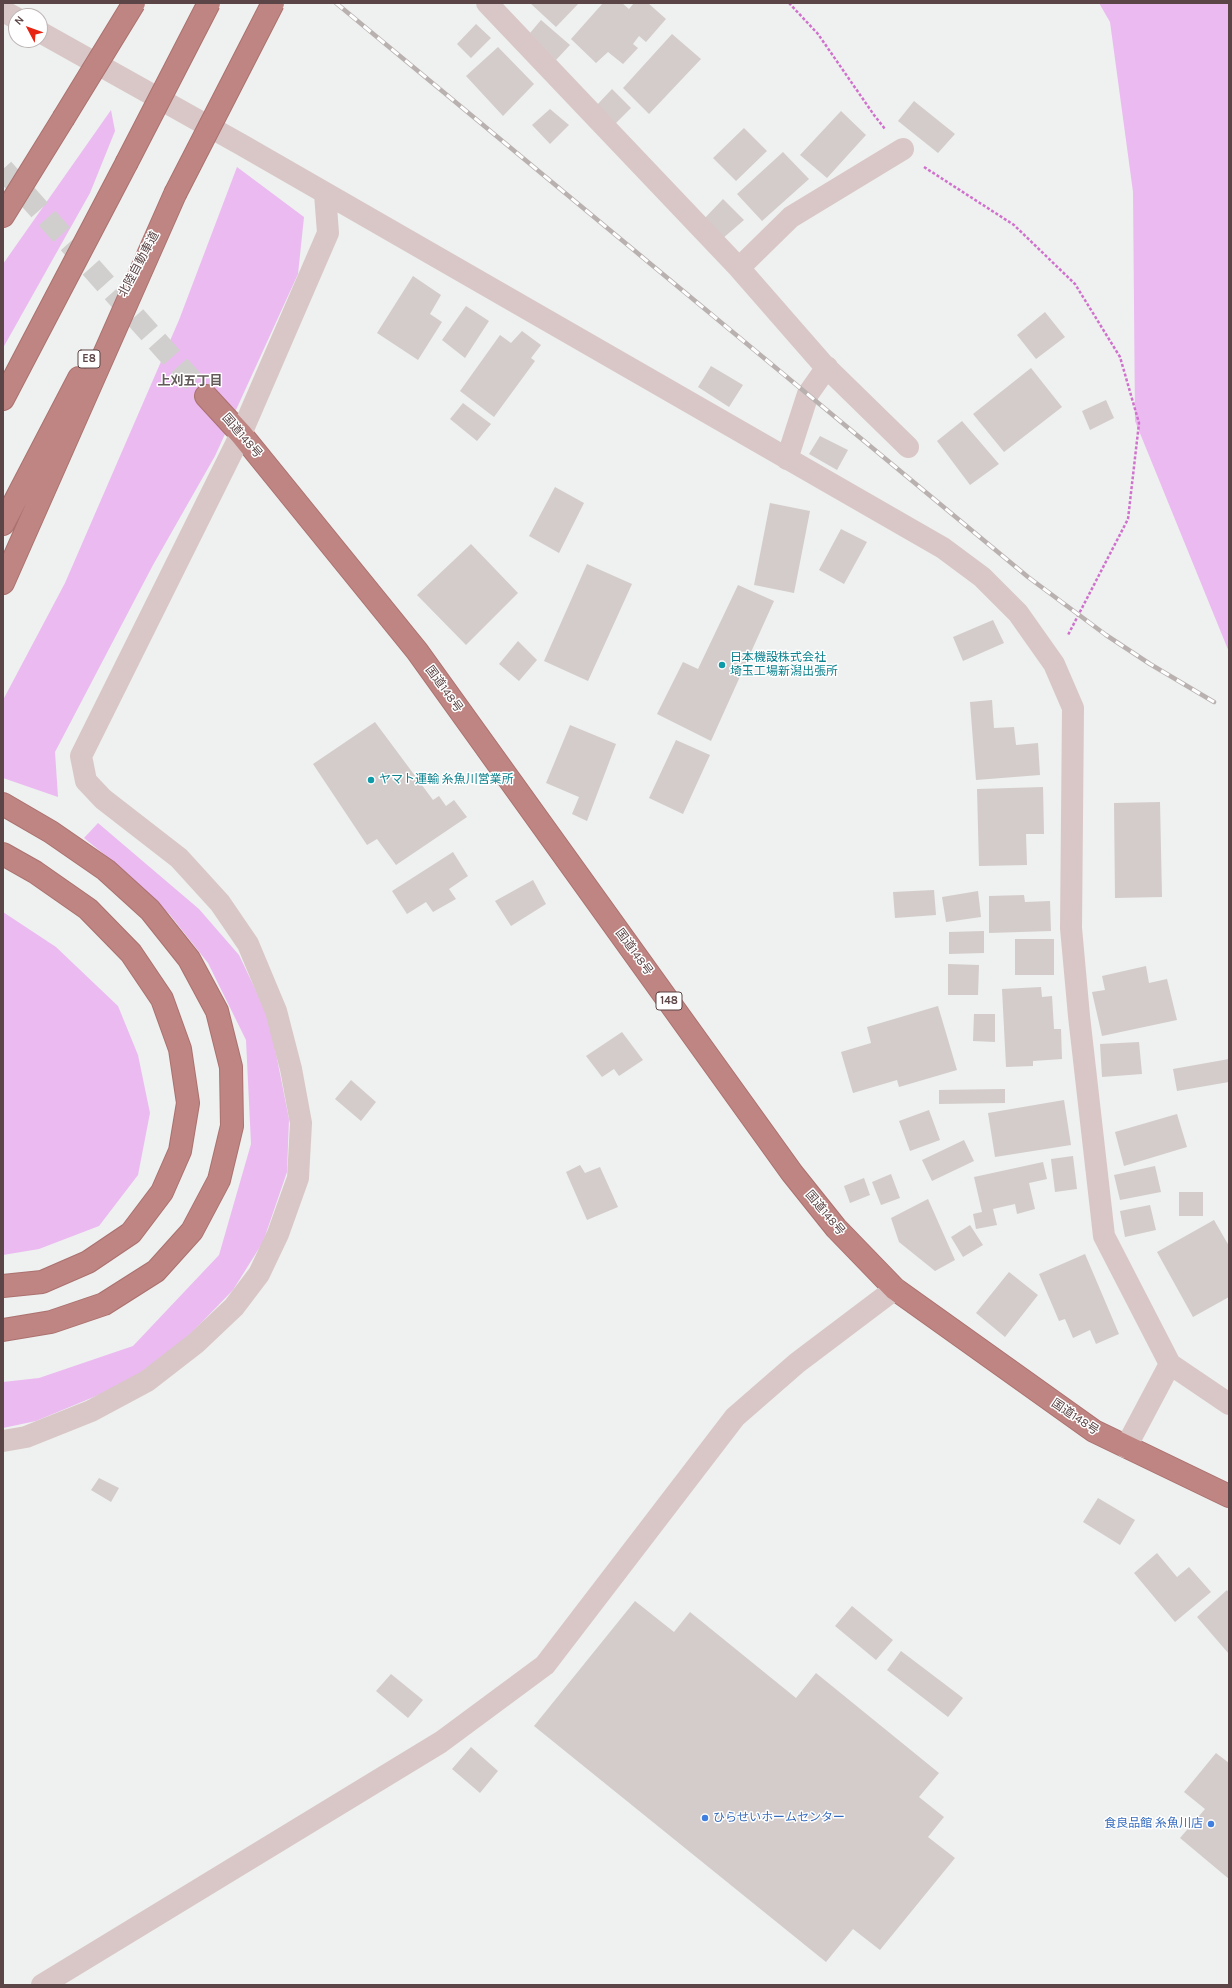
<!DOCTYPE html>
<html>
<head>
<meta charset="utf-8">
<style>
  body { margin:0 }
  #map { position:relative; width:1232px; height:1988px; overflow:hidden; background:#eef1ef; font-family:Karla,sans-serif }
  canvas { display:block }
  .frame { position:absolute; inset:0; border:4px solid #5c4546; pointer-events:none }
  .north { position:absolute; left:8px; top:8px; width:40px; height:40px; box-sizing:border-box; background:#fff; border:1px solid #beb5b5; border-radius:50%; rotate:311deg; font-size:11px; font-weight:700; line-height:16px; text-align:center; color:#5c4546 }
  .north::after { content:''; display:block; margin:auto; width:14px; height:18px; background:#e72311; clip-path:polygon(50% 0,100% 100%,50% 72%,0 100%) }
</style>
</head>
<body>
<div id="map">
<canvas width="1232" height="1988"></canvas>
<div class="frame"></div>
<div class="north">N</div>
</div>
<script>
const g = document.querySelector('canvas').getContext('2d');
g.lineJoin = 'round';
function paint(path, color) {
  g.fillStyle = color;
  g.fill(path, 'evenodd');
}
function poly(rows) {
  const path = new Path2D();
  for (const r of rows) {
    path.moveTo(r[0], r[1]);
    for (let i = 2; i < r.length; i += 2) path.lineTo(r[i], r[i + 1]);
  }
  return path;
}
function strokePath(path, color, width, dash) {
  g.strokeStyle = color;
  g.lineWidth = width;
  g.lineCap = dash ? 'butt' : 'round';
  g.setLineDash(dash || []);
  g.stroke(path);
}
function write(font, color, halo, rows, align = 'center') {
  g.font = font + ' Karla,"Noto Sans JP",sans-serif';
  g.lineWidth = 3;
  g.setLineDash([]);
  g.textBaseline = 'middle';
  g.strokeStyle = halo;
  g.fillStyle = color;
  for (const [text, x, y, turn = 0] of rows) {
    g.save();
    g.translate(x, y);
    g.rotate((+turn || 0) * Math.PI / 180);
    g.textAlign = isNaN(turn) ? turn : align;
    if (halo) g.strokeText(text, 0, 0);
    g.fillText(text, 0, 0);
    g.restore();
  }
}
paint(poly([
  [1099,3,1229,3,1229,652,1135,421,1133,192,1110,22],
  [111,110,115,131,90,193,3,348,3,264],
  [237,167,304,217,298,274,215,456,153,565,55,752,58,797,3,778,3,700,65,583,179,320],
  [98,823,199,909,239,955,269,1018,289,1119,287,1172,263,1242,233,1290,175,1350,137,1379,36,1421,3,1428,3,1382,39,1378,133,1346,219,1255,251,1144,246,1040,208,963,170,915,127,873,84,838],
  [3,912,56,947,118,1006,138,1055,150,1113,138,1175,99,1226,39,1249,3,1255]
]), '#ebbaf1');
paint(poly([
  [530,3,579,3,556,27],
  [603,3,622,3,629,9,634,3,648,3,666,19,646,42,639,36,633,44,638,48,623,64,608,52,596,63,571,39],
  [541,20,570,45,556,60,530,33],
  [476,24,491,38,471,58,457,44],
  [672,34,701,59,649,114,623,88],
  [498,47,534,84,503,116,466,76],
  [612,89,631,108,615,124,596,106],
  [914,101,955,134,938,153,898,121],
  [550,109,569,125,550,144,532,125],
  [841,111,866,135,827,178,800,155],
  [744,128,767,151,736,181,713,158],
  [783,152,809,179,762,221,737,194],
  [723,199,744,220,722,239,703,220],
  [413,276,441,295,430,314,442,322,418,360,377,333],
  [466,306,489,321,465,358,442,340],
  [1045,312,1065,337,1036,359,1017,335],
  [522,331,541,345,531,358,535,361,494,417,460,391,500,335,511,343],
  [711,366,743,385,729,407,698,387],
  [1031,368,1062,407,1004,452,973,414],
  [1106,400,1114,418,1090,430,1082,411],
  [463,403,491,424,477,441,450,419],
  [962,421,999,464,970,485,937,441],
  [820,436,848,450,837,470,809,454],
  [555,487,584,503,559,553,529,536],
  [770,503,810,511,794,593,754,585],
  [841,529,867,542,844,584,819,570],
  [471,544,518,593,466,645,417,595],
  [587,564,632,584,588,681,544,661],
  [738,585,774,601,711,741,657,714,683,662,698,669],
  [993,620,1004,643,963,661,953,637],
  [518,641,537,660,519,681,499,664],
  [992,700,994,728,1014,727,1016,745,1038,743,1040,775,976,780,970,702],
  [375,722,433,800,439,796,446,806,454,800,467,817,396,865,377,839,367,845,313,764],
  [570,725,616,744,587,821,572,814,579,797,546,783],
  [676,740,710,755,683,814,649,798],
  [1043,787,1044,834,1026,834,1027,865,979,866,977,789],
  [1160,802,1162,897,1115,898,1114,803],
  [453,852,468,876,449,889,456,899,433,912,426,902,407,914,392,891],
  [533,880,546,904,511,926,495,901],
  [934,890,936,915,895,918,893,892],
  [978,891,981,917,946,922,942,897],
  [1024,895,1025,902,1050,901,1051,931,989,933,989,896],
  [984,931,984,953,949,954,949,932],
  [1015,939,1054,939,1054,975,1015,975],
  [948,964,979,965,978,995,948,995],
  [1146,966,1149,983,1167,979,1177,1020,1102,1036,1092,992,1105,990,1102,976],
  [1041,987,1042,997,1052,996,1054,1029,1061,1029,1062,1059,1033,1061,1033,1066,1006,1067,1002,989],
  [938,1006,957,1070,899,1087,897,1080,853,1093,841,1052,871,1043,867,1027],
  [974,1014,995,1014,995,1042,973,1041],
  [622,1032,643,1060,619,1076,614,1069,602,1077,586,1056],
  [1139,1042,1142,1074,1102,1077,1100,1044],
  [1229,1059,1229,1082,1177,1091,1173,1069],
  [351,1080,376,1102,361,1121,335,1099],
  [1005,1089,1005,1103,939,1104,939,1090],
  [1064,1100,1071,1145,995,1157,988,1113],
  [929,1110,940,1140,910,1151,899,1121],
  [1177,1114,1187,1147,1124,1166,1115,1132],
  [964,1140,974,1161,932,1181,922,1160],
  [1073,1156,1077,1189,1055,1192,1051,1159],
  [1043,1162,1047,1179,1029,1183,1035,1209,1017,1214,1015,1204,993,1209,997,1225,976,1229,973,1214,982,1212,974,1177],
  [580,1165,585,1173,600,1167,618,1207,587,1220,566,1172],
  [1155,1166,1161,1192,1120,1200,1114,1175],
  [891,1174,900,1198,881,1205,872,1182],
  [864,1178,870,1195,850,1203,844,1186],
  [1179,1192,1203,1192,1203,1216,1179,1216],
  [928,1199,955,1260,935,1271,899,1242,891,1218],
  [1150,1205,1156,1230,1125,1237,1120,1211],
  [1214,1220,1229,1246,1229,1297,1193,1317,1157,1252],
  [970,1225,983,1245,963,1257,951,1237],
  [1085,1254,1119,1334,1096,1344,1090,1330,1073,1338,1065,1319,1059,1321,1039,1274],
  [1009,1272,1038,1295,1005,1337,976,1313],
  [99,1478,119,1488,111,1502,91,1490],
  [1098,1498,1135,1520,1120,1545,1083,1522],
  [1157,1553,1177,1577,1189,1567,1211,1592,1175,1622,1134,1573],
  [1227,1590,1229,1593,1229,1654,1197,1617],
  [635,1601,674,1632,690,1612,796,1698,816,1673,939,1773,919,1797,944,1817,928,1837,955,1858,880,1950,853,1929,826,1962,534,1726],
  [852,1606,893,1640,876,1660,835,1626],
  [901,1651,963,1698,948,1717,887,1670],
  [391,1674,423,1700,408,1718,376,1691],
  [471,1747,498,1771,480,1793,452,1769],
  [1216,1753,1229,1763,1229,1879,1180,1838,1205,1809,1184,1792]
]), '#d3cccb');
strokePath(poly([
  [3,169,206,396]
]), '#d1cfcd', 22, [22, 11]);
const highway = poly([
  [3,216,63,119],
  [206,396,241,434,417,651,792,1173,836,1228,895,1289,1094,1431,1229,1496],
  [3,399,126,164],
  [3,524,79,378],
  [3,583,175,194],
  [3,804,51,832,106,870,150,910,189,959,217,1011,231,1067,232,1126,219,1180,192,1231,156,1271,104,1304,51,1322,3,1330],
  [3,854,35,872,88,909,131,953,162,999,180,1049,188,1103,180,1151,162,1192,131,1233,88,1262,42,1282,3,1286]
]);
strokePath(highway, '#ab716f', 24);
strokePath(poly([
  [789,3,818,34,874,115,885,129],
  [924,167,1014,225,1075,284,1120,357,1139,423,1128,519,1068,635]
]), '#d071ce', 2.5, [3, 2]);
strokePath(poly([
  [487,3,739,268,791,217,903,149],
  [3,11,16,18],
  [40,32,242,145,943,548,982,577,1018,613,1054,664,1073,708,1071,928,1079,1016,1104,1236,1170,1364,1126,1447],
  [739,268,822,363,908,447],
  [787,459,808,394,827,367],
  [1170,1364,1229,1404],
  [3,1441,26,1437,91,1411,147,1381,196,1343,234,1307,259,1274,278,1234,298,1178,301,1123,291,1069,276,1011,248,944,220,903,179,858,103,799,86,781,81,756,241,434,328,233,325,194],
  [42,1985,441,1742,545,1665,735,1417,797,1363,895,1289]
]), '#d9c7c7', 22);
strokePath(highway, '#bf8583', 22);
const rail = poly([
  [336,3,1028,577,1106,635,1150,664,1214,702]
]);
strokePath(rail, '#b9b1b0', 4.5);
strokePath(rail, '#fff', 3, [9]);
const highwayBridge = poly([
  [63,119,134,3],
  [126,164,209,3],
  [175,194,273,3]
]);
strokePath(highwayBridge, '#ab716f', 24, []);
strokePath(highwayBridge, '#bf8583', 22);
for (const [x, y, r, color] of [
  [722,665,4,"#0f9aa8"],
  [371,780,4,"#0f9aa8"],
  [705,1818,4,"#3f7fe0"],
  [1211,1824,4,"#3f7fe0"]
]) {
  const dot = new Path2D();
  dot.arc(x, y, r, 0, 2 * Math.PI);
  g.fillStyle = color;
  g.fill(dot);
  strokePath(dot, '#fff', 1.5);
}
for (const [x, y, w] of [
  [89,359,22],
  [669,1001,26]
]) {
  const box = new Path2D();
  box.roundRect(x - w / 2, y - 9, w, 18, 3);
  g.fillStyle = '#fff';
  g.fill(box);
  strokePath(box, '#5c4546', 1);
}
write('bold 11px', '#5c4546', null, [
  ["E8",89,359],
  ["148",669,1001]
]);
write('12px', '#5c4546', '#fff', [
  ["北陸自動車道",139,264,-62],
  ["国道148号",242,436,49],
  ["国道148号",444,689,54],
  ["国道148号",634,952,54],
  ["国道148号",825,1213,50],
  ["国道148号",1075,1417,34]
]);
write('12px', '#0d838f', '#fff', [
  ["日本機設株式会社",730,658],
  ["埼玉工場新潟出張所",730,672],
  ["ヤマト運輸 糸魚川営業所",379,780]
], 'left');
write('12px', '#366cbe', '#fff', [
  ["ひらせいホームセンター",713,1818],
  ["食良品館 糸魚川店",1203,1824,"right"]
], 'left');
write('bold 13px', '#635b5a', '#fff', [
  ["上刈五丁目",190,381]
]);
</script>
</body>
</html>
